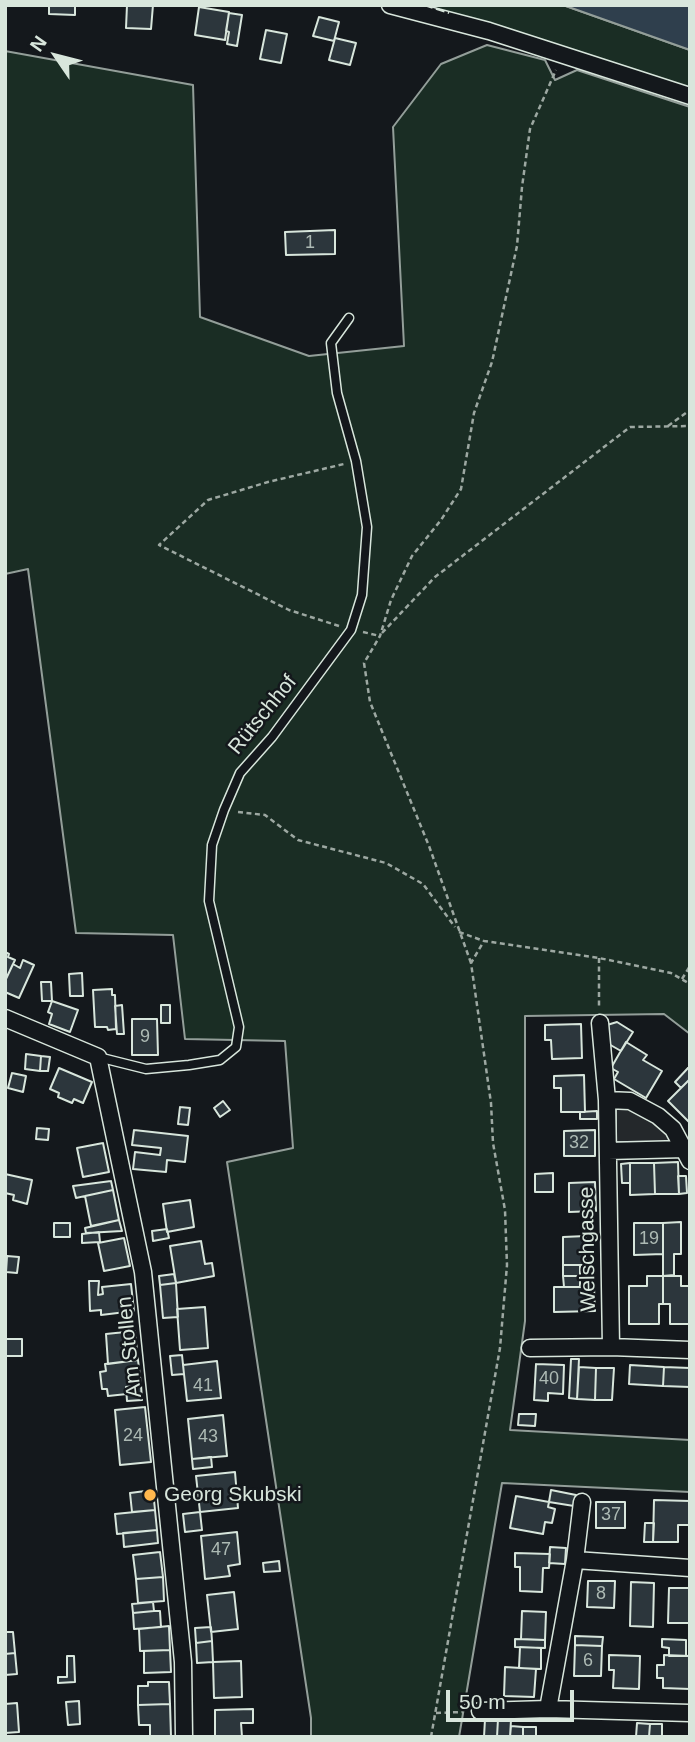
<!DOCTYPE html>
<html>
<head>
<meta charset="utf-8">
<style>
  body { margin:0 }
  #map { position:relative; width:695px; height:1742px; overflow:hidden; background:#14181c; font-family:Helvetica,sans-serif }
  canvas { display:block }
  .frame { position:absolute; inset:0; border:7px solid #d8e6dc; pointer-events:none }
  .north { position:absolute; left:21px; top:21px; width:70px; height:70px; -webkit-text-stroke:5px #14181c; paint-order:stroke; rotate:305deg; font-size:19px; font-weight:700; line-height:28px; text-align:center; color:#d8e6dc }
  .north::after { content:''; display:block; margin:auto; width:24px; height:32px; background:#d8e6dc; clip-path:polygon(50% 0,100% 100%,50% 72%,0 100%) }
  .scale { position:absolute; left:446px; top:1690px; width:128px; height:32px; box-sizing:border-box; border:4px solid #d8e6dc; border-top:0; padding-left:9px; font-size:21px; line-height:24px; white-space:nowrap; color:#d8e6dc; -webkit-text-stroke:5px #14181c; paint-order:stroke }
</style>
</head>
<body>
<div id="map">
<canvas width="695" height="1742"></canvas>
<div class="frame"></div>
<div class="north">N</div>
<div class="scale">50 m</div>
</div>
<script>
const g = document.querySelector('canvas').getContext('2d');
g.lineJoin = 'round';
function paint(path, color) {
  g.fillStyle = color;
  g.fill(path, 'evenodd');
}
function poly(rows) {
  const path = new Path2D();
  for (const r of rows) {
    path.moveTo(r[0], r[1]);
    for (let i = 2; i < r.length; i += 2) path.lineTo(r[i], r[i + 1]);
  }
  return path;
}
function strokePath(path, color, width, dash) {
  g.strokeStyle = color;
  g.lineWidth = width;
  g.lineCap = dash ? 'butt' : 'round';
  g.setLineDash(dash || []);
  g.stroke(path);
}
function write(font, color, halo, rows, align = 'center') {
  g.font = font + ' Helvetica,sans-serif';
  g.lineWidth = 5;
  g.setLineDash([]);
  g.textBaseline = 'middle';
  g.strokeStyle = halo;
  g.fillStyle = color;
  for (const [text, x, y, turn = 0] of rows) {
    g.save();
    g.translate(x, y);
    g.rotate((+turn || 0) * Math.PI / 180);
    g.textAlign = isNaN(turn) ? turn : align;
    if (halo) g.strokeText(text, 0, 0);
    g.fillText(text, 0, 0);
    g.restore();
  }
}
const green = poly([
  [424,5,563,5,690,50,690,89,424,5],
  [487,45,545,60,555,80,577,70,690,107,690,1034,664,1014,525,1016,525,1321,510,1430,690,1440,690,1492,502,1483,459,1737,311,1737,311,1718,227,1162,293,1148,285,1041,185,1039,173,935,76,933,28,569,5,574,5,51,193,85,200,317,309,356,404,346,393,127,441,64,487,45]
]);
paint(green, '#1a2d24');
strokePath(green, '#939e99', 2);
const parking = poly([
  [616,1107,626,1107,653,1121,666,1132,672,1142,616,1142,616,1107]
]);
paint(parking, '#24282b');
strokePath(parking, '#939e99', 2);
const water = poly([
  [563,5,690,5,690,50,563,5]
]);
paint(water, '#2f3f4d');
strokePath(water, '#939e99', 2);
const building = poly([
  [49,5,75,5,75,15,49,14,49,5],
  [127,5,153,5,151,29,126,28,127,5],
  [199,7,229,12,225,40,195,35,199,7],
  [229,13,242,15,237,46,227,44,229,32,226,31,229,13],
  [319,17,339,22,334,41,313,36,319,17],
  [266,30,287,34,281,63,260,59,266,30],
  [335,38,356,43,350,65,329,60,335,38],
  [335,230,335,254,286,255,285,232,335,230],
  [5,952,9,954,8,957,15,960,5,981,5,952],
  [23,960,34,965,19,998,5,992,5,981,13,964,20,968,23,960],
  [82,973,83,996,70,996,69,974,82,973],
  [41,982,51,982,52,1001,42,1001,41,982],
  [112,989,112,995,115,995,116,1029,108,1030,107,1027,95,1027,93,990,112,989],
  [52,1001,78,1010,70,1032,49,1024,52,1014,48,1012,52,1001],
  [122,1005,124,1034,117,1034,115,1006,122,1005],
  [161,1005,170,1005,170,1023,161,1023,161,1005],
  [132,1019,157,1019,158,1055,132,1055,132,1019],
  [617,1022,633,1032,621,1051,607,1043,607,1025,617,1022],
  [581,1024,582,1058,552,1059,551,1040,545,1040,545,1025,581,1024],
  [626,1042,647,1055,643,1060,662,1071,646,1098,614,1079,618,1072,611,1068,626,1042],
  [26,1054,41,1056,40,1071,25,1069,26,1054],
  [41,1056,50,1057,48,1071,40,1071,41,1056],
  [59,1068,92,1082,83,1103,74,1099,72,1103,58,1097,59,1093,50,1089,59,1068],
  [688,1068,690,1070,690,1079,681,1088,675,1082,688,1068],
  [12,1073,26,1076,23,1092,8,1088,12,1073],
  [584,1075,585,1112,561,1112,561,1088,554,1088,554,1076,584,1075],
  [690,1079,690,1123,668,1101,690,1079],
  [223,1101,230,1110,220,1117,214,1108,223,1101],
  [180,1107,190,1108,188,1125,178,1124,180,1107],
  [597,1111,597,1119,580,1119,580,1112,597,1111],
  [37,1128,49,1129,48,1140,36,1139,37,1128],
  [134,1130,188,1136,185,1162,167,1160,166,1172,133,1169,135,1152,160,1155,161,1148,132,1145,134,1130],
  [595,1130,595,1156,564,1156,564,1131,595,1130],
  [103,1143,109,1172,83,1177,77,1148,103,1143],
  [678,1162,679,1194,655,1194,654,1163,678,1162],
  [630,1163,630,1183,622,1183,621,1164,630,1163],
  [630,1163,654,1163,655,1194,630,1195,630,1163],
  [553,1173,553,1192,535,1192,535,1174,553,1173],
  [5,1174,32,1180,27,1204,13,1200,14,1195,5,1193,5,1174],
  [678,1176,686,1176,687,1193,679,1194,678,1176],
  [111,1181,113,1190,76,1198,73,1186,111,1181],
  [595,1182,596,1211,569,1212,569,1183,595,1182],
  [113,1190,119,1220,91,1226,85,1196,113,1190],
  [190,1200,194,1227,167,1232,163,1204,190,1200],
  [119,1220,122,1231,86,1233,85,1228,119,1220],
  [681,1222,681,1254,674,1254,674,1275,663,1276,663,1223,681,1222],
  [54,1223,70,1223,70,1237,54,1237,54,1223],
  [634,1223,663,1223,663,1254,634,1255,634,1223],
  [167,1229,169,1238,153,1241,152,1231,167,1229],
  [99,1232,100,1242,82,1243,82,1234,99,1232],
  [586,1236,586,1265,563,1265,563,1237,586,1236],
  [124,1238,130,1266,104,1271,98,1243,124,1238],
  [201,1241,205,1264,212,1263,214,1276,176,1283,170,1246,201,1241],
  [7,1256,19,1257,17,1273,6,1272,7,1256],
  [563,1265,580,1265,580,1276,563,1276,563,1265],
  [174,1274,176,1283,160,1285,159,1276,174,1274],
  [563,1276,580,1276,580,1287,564,1287,563,1276],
  [647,1276,663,1276,663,1304,659,1304,659,1324,629,1324,629,1286,647,1286,647,1276],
  [663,1276,681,1276,681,1286,690,1286,690,1324,670,1324,670,1304,663,1304,663,1276],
  [89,1281,99,1281,98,1295,103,1294,102,1287,131,1284,134,1311,101,1315,101,1310,90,1311,89,1281],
  [176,1283,178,1317,163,1318,160,1285,176,1283],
  [554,1287,594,1287,595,1311,554,1312,554,1287],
  [205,1307,208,1348,180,1350,177,1309,205,1307],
  [135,1331,138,1360,108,1364,106,1334,135,1331],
  [5,1339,22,1339,22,1356,5,1356,5,1339],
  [182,1355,184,1374,172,1375,170,1356,182,1355],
  [571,1359,579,1359,577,1399,569,1398,571,1359],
  [138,1360,141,1385,126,1387,127,1394,108,1396,107,1389,102,1389,100,1372,106,1371,105,1364,138,1360],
  [217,1361,221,1398,187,1401,183,1365,217,1361],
  [536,1364,564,1365,563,1394,548,1393,548,1401,534,1400,536,1364],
  [630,1365,664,1367,663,1386,629,1384,630,1365],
  [579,1367,596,1368,595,1400,577,1399,579,1367],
  [664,1367,690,1368,690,1387,663,1386,664,1367],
  [596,1368,614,1368,612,1400,595,1400,596,1368],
  [141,1385,142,1400,127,1401,126,1387,141,1385],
  [145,1407,151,1462,120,1465,115,1410,145,1407],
  [519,1414,536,1414,535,1426,518,1425,519,1414],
  [223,1415,227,1456,192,1459,188,1419,223,1415],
  [211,1457,212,1467,193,1469,192,1459,211,1457],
  [235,1472,238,1508,200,1512,196,1476,235,1472],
  [153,1490,155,1510,132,1512,130,1493,153,1490],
  [551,1490,576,1495,574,1506,549,1502,551,1490],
  [516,1496,549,1502,548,1507,555,1509,552,1523,545,1522,543,1534,510,1528,516,1496],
  [654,1500,690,1501,690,1525,678,1525,678,1542,653,1542,654,1500],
  [596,1502,625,1502,625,1528,596,1528,596,1502],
  [155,1510,157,1530,117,1534,115,1514,155,1510],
  [200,1512,202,1530,185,1532,183,1514,200,1512],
  [645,1523,654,1523,653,1542,644,1542,645,1523],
  [157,1530,158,1543,124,1547,123,1533,157,1530],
  [237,1532,240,1564,228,1566,230,1576,205,1579,201,1536,237,1532],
  [550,1547,566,1548,565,1564,549,1563,550,1547],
  [160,1552,163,1577,136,1579,133,1555,160,1552],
  [515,1553,550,1554,549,1568,543,1568,542,1592,520,1591,520,1567,515,1567,515,1553],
  [279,1561,280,1571,264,1572,263,1563,279,1561],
  [163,1577,164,1601,138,1603,136,1579,163,1577],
  [588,1581,615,1581,614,1608,587,1607,588,1581],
  [631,1582,654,1583,653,1627,630,1626,631,1582],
  [669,1588,690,1588,690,1623,668,1623,669,1588],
  [234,1592,238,1629,211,1632,207,1595,234,1592],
  [153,1602,154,1611,133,1613,132,1604,153,1602],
  [154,1611,160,1611,161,1627,134,1629,133,1613,154,1611],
  [522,1611,546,1612,545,1640,521,1639,522,1611],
  [169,1626,170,1650,140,1651,139,1629,169,1626],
  [211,1627,212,1641,196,1643,195,1628,211,1627],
  [5,1632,13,1632,15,1653,5,1654,5,1632],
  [575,1636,603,1637,602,1646,575,1645,575,1636],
  [515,1639,545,1640,545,1648,515,1647,515,1639],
  [662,1639,686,1640,686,1656,669,1656,669,1648,662,1647,662,1639],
  [212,1641,213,1662,197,1663,196,1643,212,1641],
  [575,1645,602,1646,601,1676,574,1676,575,1645],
  [520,1647,541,1648,541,1669,519,1668,520,1647],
  [170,1650,171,1672,144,1673,144,1651,170,1650],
  [15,1653,17,1674,5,1675,5,1654,15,1653],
  [609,1655,640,1656,639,1689,613,1688,614,1670,609,1670,609,1655],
  [664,1655,690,1656,690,1689,663,1688,663,1678,657,1678,657,1665,664,1665,664,1655],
  [67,1656,74,1656,75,1682,58,1683,58,1677,67,1677,67,1656],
  [241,1661,242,1697,214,1698,213,1662,241,1661],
  [505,1667,536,1669,534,1697,504,1696,505,1667],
  [148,1682,169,1682,170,1704,138,1705,138,1686,148,1686,148,1682],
  [79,1701,80,1724,68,1725,66,1702,79,1701],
  [17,1703,19,1732,5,1733,5,1704,17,1703],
  [170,1704,171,1737,150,1737,150,1725,139,1725,138,1705,170,1704],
  [253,1709,253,1723,241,1723,242,1737,215,1737,215,1710,253,1709],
  [485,1719,498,1719,497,1737,484,1737,485,1719],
  [498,1719,511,1720,510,1737,497,1737,498,1719],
  [637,1723,650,1724,649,1737,636,1737,637,1723],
  [650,1724,662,1724,662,1737,649,1737,650,1724],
  [511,1726,523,1727,523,1737,510,1737,511,1726],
  [523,1727,536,1727,536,1737,523,1737,523,1727]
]);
paint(building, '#2c363c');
strokePath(building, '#d8e6dc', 2);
const lane = poly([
  [98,1057,146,1069,189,1065,220,1060,236,1047,239,1027,209,901,212,845,224,810,240,773,272,737,351,630,362,595,367,527,356,461,337,393,331,343,349,318]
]);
const street = poly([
  [390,5,489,31,690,96],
  [5,1018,98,1057,143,1272,183,1662,184,1737],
  [600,1023,607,1100,611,1347],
  [607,1100,630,1101,658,1116,673,1129,690,1161],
  [608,1151,685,1149],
  [530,1348,611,1347,690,1350],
  [575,1560,690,1568],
  [548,1709,575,1560,582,1502],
  [480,1711,548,1709,690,1713]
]);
strokePath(lane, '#d8e6dc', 11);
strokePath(street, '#d8e6dc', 19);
strokePath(poly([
  [668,426,690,410],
  [339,626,289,610,159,545,208,500,268,482,344,464],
  [363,632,380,636],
  [382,633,435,577,630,427,690,426],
  [238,812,265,815,298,840,386,863,423,884,455,927],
  [459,932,484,941],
  [599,958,599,1007],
  [471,963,429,846,370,702,364,663,380,636,391,600,412,556,441,520,461,489,474,413,492,362,517,246,522,187,530,129,556,70],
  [682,979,690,966],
  [436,1713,463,1712],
  [431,1737,500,1348,507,1265,505,1210,493,1143,491,1103,471,963,484,941,599,958,671,973,690,984]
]), '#9da8a2', 2.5, [5, 3.5]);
strokePath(lane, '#14181c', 8);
strokePath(street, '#14181c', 16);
strokePath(poly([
  [424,5,449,13]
]), '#d8e6dc', 2, [9, 3.5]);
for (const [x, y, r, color] of [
  [150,1495,7,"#ffb74d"]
]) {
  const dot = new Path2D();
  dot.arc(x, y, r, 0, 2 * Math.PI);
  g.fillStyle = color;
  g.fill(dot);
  strokePath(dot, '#14181c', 2.5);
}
write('18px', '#adbab4', null, [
  ["1",310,243],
  ["9",145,1037],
  ["32",579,1143],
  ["19",649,1239],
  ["40",549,1379],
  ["41",203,1386],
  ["24",133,1436],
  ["43",208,1437],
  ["37",611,1515],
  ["47",221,1550],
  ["8",601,1594],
  ["6",588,1661]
]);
write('21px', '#d8e6dc', '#14181c', [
  ["Rütschhof",263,715,-51],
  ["Welschgasse",588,1249,-91],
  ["Am Stollen",130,1347,-96]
]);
write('21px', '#d8e6dc', '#14181c', [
  ["Georg Skubski",164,1495]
], 'left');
</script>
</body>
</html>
